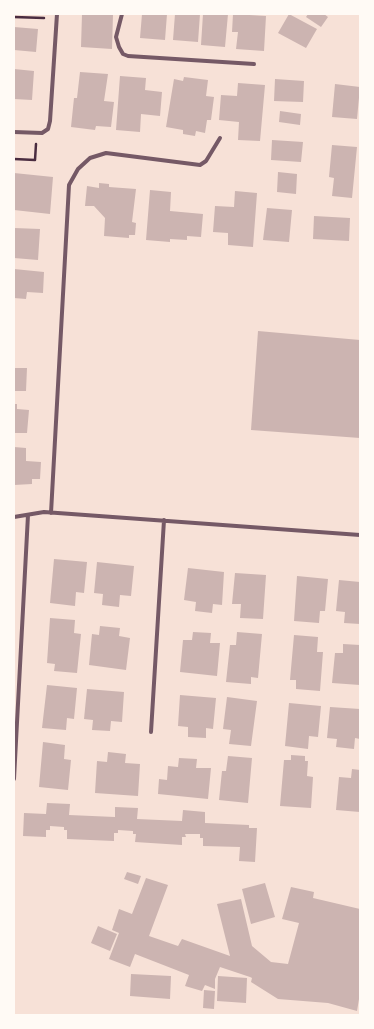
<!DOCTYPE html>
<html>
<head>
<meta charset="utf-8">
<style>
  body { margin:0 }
  #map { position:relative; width:374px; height:1029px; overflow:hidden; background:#f7e1d7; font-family:"Asap Condensed",sans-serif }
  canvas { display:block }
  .frame { position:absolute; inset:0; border:15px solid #fffaf5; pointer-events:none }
</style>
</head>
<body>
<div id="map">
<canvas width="374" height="1029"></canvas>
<div class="frame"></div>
</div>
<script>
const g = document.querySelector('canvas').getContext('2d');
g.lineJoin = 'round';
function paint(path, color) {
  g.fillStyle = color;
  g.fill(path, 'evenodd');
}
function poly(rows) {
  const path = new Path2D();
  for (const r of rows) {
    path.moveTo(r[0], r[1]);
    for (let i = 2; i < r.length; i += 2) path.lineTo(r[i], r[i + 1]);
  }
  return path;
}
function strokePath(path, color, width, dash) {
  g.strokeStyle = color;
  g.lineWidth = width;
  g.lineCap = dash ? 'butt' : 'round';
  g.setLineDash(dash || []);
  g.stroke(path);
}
paint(poly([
  [82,14,113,14,112,49,81,47],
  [142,14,167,14,165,40,140,38],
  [175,14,200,14,198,42,173,40],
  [203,14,228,14,225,47,201,45],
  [233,14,266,16,264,51,236,49,238,32,232,32],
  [289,14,317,29,306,48,278,33],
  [308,14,324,14,328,17,321,27,306,17],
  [14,27,38,29,36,52,14,50],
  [14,69,34,71,32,100,14,99],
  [80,72,108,74,104,101,114,102,111,127,96,126,95,130,71,127,74,98,77,98],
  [120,76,146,78,145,90,162,92,160,116,141,114,140,132,116,130],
  [184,77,208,80,206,96,214,97,211,120,207,120,205,133,196,131,195,136,183,134,183,130,166,127,174,79,183,81],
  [275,79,304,81,303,102,274,101],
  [238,83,265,85,260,141,238,140,239,122,219,120,221,95,237,96],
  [335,84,360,87,357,119,332,117],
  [280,111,301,114,300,125,279,122],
  [272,140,303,142,301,162,271,160],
  [332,145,357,147,352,198,332,196,334,178,329,177],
  [278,172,297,174,296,194,277,192],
  [14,173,53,177,50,214,14,210],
  [99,183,109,184,109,187,136,189,132,222,136,223,135,235,129,235,129,238,104,236,105,218,94,206,85,206,87,186,99,188],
  [150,190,171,192,170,211,203,214,201,237,187,236,187,240,170,239,170,242,146,240],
  [235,191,257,193,253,247,228,245,228,233,213,232,215,206,234,207],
  [267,208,292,210,289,242,263,240],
  [314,216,350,218,349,241,313,239],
  [14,228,40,229,38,260,14,258],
  [14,269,44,272,43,293,27,292,26,299,14,298],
  [258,331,360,340,360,438,251,430],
  [14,368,27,368,26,391,14,391],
  [14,404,17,404,17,409,29,410,27,433,14,433],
  [14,447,26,448,26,461,41,462,40,479,32,479,32,484,14,485],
  [54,559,87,562,84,593,76,592,75,606,50,603],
  [97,562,134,566,131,596,120,595,119,607,102,605,103,594,94,593],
  [188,568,224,572,222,605,213,604,212,613,195,611,196,602,184,600],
  [235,573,266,575,263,619,240,618,241,604,232,604],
  [297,576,328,579,325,611,320,611,319,623,294,621],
  [339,580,360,582,360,624,344,623,345,612,336,611],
  [50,618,75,620,74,633,81,634,77,673,54,671,55,664,47,663],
  [100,626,120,628,119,636,130,638,126,670,89,665,92,634,99,635],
  [193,632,211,633,210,643,220,643,217,676,180,672,183,640,192,640],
  [237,632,262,634,258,678,251,677,251,684,226,682,230,645,236,645],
  [294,635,318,637,317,652,323,652,320,691,296,689,296,680,290,680],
  [343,644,360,645,360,685,332,683,335,653,343,653],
  [47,685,77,688,74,719,67,718,66,730,42,728],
  [87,689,124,692,122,722,111,721,110,731,92,730,93,720,84,719],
  [180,695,216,698,213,729,206,728,206,738,188,737,188,727,178,726],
  [227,697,257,701,251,746,229,744,231,730,223,729],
  [289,703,321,706,318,737,309,736,308,749,285,746],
  [330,707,360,709,360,739,355,738,354,749,336,747,337,739,327,738],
  [43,742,65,745,64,759,71,760,68,790,39,787],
  [108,752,126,754,125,763,140,764,138,796,95,793,97,761,107,762],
  [291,755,305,756,305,761,308,761,307,776,313,777,311,808,280,806,284,760,291,760],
  [228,756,252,758,248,803,219,800,222,771,226,771],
  [179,758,197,759,196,768,211,768,208,799,158,794,159,779,167,780,168,766,178,767],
  [352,769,360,770,360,812,336,810,339,777,351,778],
  [47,803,70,804,69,815,115,817,115,807,138,808,137,819,182,821,183,810,205,812,205,823,249,825,249,828,257,828,255,862,239,861,240,847,203,846,203,838,200,838,200,834,185,834,186,837,182,837,182,845,135,842,136,834,133,834,133,831,118,830,118,833,114,833,114,841,67,839,67,830,64,830,64,827,50,826,50,830,46,830,46,837,23,836,24,813,46,814],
  [127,872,141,876,138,884,124,879],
  [146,878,168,885,149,936,178,946,182,939,230,956,217,904,241,899,252,946,271,962,288,964,299,923,282,919,291,887,314,892,313,898,360,909,360,993,357,1011,328,1003,278,999,251,982,252,978,250,977,220,967,215,979,215,989,205,985,202,991,185,986,189,975,135,954,130,967,109,959,119,933,112,930,119,909,132,914],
  [265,883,275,917,251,924,242,889],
  [98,926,117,934,110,951,91,943],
  [131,974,171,976,170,999,130,996],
  [218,976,247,978,246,1003,217,1001],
  [204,990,215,991,214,1009,203,1008]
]), '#ccb4b1');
strokePath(poly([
  [14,17,44,18],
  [14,159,35,160,36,144]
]), '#4a2c40', 2.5);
strokePath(poly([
  [122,14,116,37,119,47,123,54,128,56,254,64],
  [14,132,42,133,48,129,50,121,57,14],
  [51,513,69,185,78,169,90,158,106,153,200,165,206,161,220,138],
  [14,517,44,512,360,535],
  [151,732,164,520],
  [14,779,28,515]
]), '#755966', 4);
</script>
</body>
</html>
